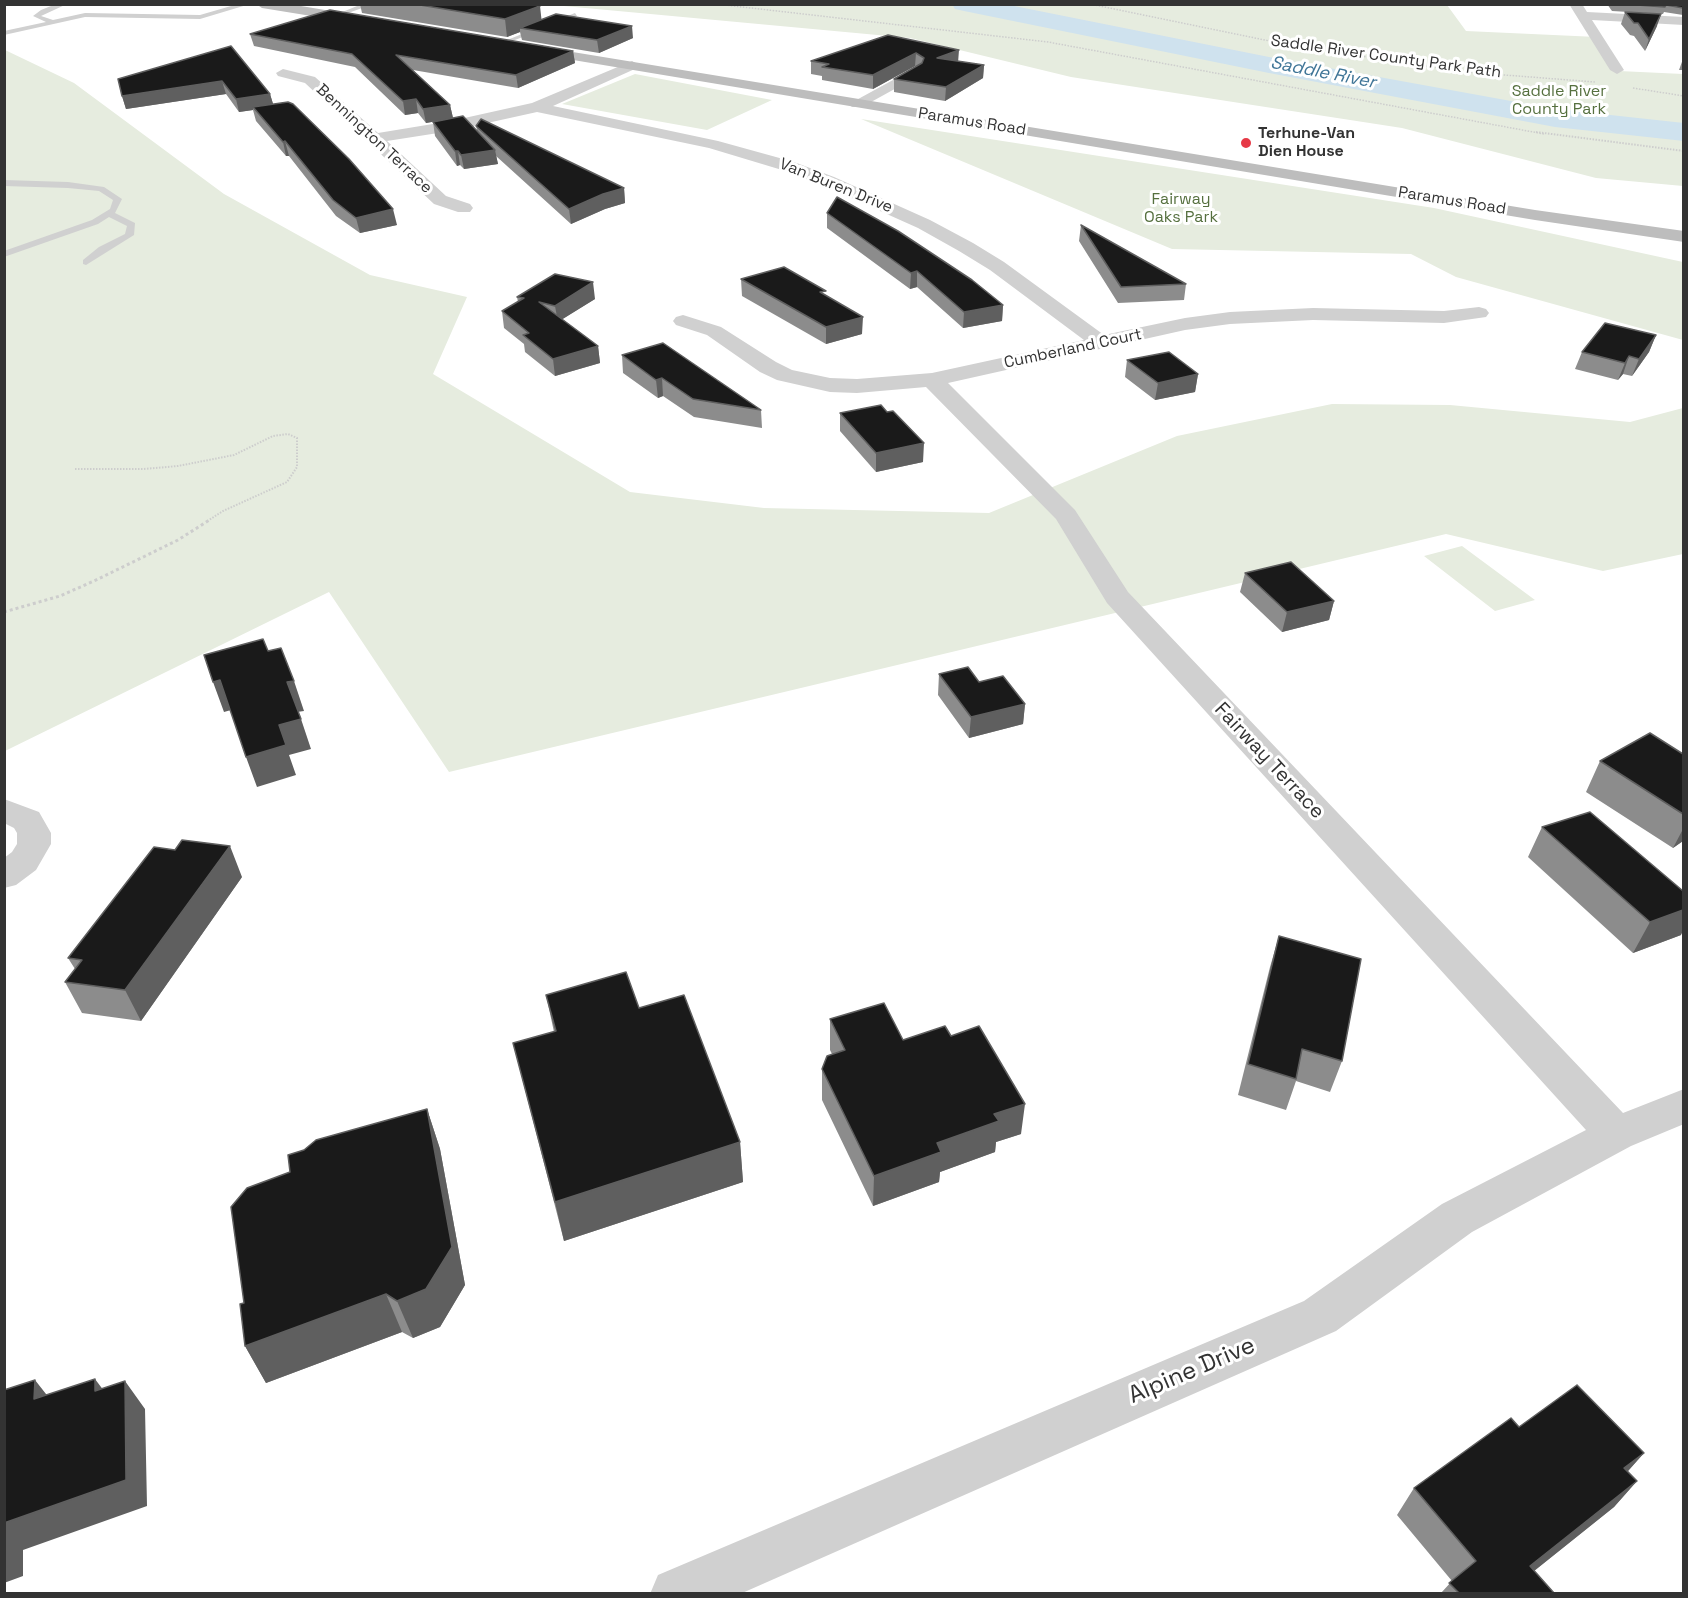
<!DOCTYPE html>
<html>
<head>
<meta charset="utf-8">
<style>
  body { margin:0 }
  #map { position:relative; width:1688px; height:1598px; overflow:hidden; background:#fff; font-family:"Space Grotesk",sans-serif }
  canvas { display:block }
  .frame { position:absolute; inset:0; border:6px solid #333; pointer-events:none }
</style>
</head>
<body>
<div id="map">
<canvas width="1688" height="1598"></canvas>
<div class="frame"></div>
</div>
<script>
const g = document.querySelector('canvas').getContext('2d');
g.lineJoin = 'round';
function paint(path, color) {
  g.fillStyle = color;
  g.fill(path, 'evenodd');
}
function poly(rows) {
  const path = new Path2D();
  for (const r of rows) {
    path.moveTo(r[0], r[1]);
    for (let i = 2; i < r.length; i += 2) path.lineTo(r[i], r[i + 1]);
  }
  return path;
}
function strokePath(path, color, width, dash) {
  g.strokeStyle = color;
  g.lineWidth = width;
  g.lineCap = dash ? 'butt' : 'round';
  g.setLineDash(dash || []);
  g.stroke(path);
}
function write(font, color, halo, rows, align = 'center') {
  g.font = font + ' "Space Grotesk",sans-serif';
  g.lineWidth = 6;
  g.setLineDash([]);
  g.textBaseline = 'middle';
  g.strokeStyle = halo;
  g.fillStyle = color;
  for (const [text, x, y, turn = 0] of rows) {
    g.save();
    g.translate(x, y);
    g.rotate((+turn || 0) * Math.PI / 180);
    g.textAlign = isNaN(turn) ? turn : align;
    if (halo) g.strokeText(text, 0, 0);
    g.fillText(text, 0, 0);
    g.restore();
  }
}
paint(poly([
  [553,5,1447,5,1466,31,1597,37,1619,71,1683,74,1683,186,1596,178,1402,128,1071,77,910,38],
  [5,50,74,83,224,194,370,275,467,297,433,374,630,492,764,508,989,513,1177,436,1332,404,1450,405,1630,422,1683,408,1683,554,1603,571,1446,534,449,772,329,592,5,751],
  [635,74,772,100,707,130,562,104],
  [861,119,1434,208,1683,262,1683,340,1456,277,1411,254,1172,249],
  [1462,546,1535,600,1495,611,1424,556]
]), '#e6ecdf');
paint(poly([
  [952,4,1004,4,1269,57,1555,109,1684,123,1684,141,1555,127,1269,73,964,11,955,9,952,4]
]), '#cfe2ee');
strokePath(poly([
  [716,4,1048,42,1544,134],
  [1090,4,1289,45,1466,72,1595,82],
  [1633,88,1684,96]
]), '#cdcdcd', 1.5, [1.5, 1.5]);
strokePath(poly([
  [1536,132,1684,151],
  [75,469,144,469,178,466,234,455,273,436,288,434,297,438,297,467,287,482,223,511,209,520]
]), '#cdcdcd', 2, [1.5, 1.5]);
strokePath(poly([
  [4,612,60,596,94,581,178,540,211,519]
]), '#cdcdcd', 3, [3, 3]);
paint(poly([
  [56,4,67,4,41,16,53,20,85,13,200,15,238,4,250,4,200,19,85,17,4,35,4,31,46,22,33,16,41,10,56,4],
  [362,4,373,4,340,16,335,15,362,4],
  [575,13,577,16,502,45,497,44,575,13],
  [4,180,68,182,104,187,122,199,115,213,135,223,134,235,86,265,83,264,83,260,99,247,125,234,127,226,109,217,98,224,4,257,4,251,92,220,110,209,113,200,99,191,68,188,4,186,4,180]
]), '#d0d0d0');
paint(poly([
  [1569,4,1582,4,1587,12,1684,17,1684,25,1592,20,1624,70,1617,74,1610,70,1569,4],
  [632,61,639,65,637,68,553,106,718,141,794,162,834,177,930,220,973,243,1004,262,1104,335,1185,318,1230,312,1313,308,1444,311,1479,307,1486,309,1489,313,1486,317,1444,323,1313,320,1230,324,1185,330,948,383,1075,510,1128,592,1623,1113,1684,1089,1684,1124,1631,1146,1472,1232,1336,1331,740,1594,650,1594,658,1575,1304,1301,1442,1204,1586,1130,1107,603,1056,519,926,387,857,393,830,392,777,380,760,372,707,335,676,325,673,321,676,317,683,315,721,327,776,362,792,370,830,378,857,379,932,373,1084,340,990,270,959,251,918,228,822,185,782,170,709,148,537,112,451,131,387,141,446,196,470,204,473,208,470,212,458,212,434,204,305,83,278,76,276,73,283,69,315,77,378,133,451,121,532,103,632,61],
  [915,68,920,69,922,72,920,75,862,107,852,107,849,104,915,68],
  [4,799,39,812,51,833,51,844,36,870,16,885,4,888,4,858,12,852,17,844,17,833,14,828,4,823,4,799]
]), '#d0d0d0');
paint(poly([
  [256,4,289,4,367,17,373,21,367,25,262,8,256,4],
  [530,45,1535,210,1684,231,1684,242,1535,220,525,52,523,49,530,45]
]), '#bdbdbd');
paint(poly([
  [360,4,530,4,541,19,633,38,599,53,522,40,520,32,507,37,362,13],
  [1607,4,1683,4,1683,15,1664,12,1663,14,1612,11],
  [1625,12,1657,26,1645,51,1634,36,1630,35,1621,24],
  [250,34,573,51,575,63,518,88,413,70,450,105,453,118,477,130,476,126,624,188,625,203,605,209,571,224,496,156,498,164,464,169,460,165,457,166,435,136,433,122,437,121,426,123,418,113,405,115,355,67,254,46],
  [888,35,958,61,984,65,983,78,945,101,894,92,894,79,917,66,915,66,873,89,822,80,822,76,811,74,811,61],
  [231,46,270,94,273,104,397,225,360,233,336,216,289,156,286,156,256,121,253,110,239,112,226,94,126,109,122,96],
  [1683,59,1683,70,1679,70],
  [827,213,1003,305,1002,321,963,328,917,287,910,289,827,228],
  [1081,225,1186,284,1184,300,1118,303,1079,241],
  [741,279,826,296,862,334,826,344,742,296],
  [517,297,595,299,562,319,598,346,600,363,555,376,525,352,524,344,504,328,502,311,518,302],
  [1656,335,1649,352,1632,376,1623,374,1618,380,1575,369,1582,352],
  [622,355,761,410,762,428,694,417,663,396,658,398,623,373],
  [1127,360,1198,374,1195,392,1155,400,1125,377],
  [840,413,923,462,876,472,840,431],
  [1245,573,1334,601,1329,620,1282,632,1240,592],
  [939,674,979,682,1025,704,1023,724,969,738,938,695],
  [1683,754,1683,841,1673,848,1586,792,1600,761],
  [1542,827,1681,935,1633,953,1528,857],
  [242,877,141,1021,82,1013,65,982,75,969,68,958],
  [1279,936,1342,1061,1330,1092,1296,1081,1286,1110,1238,1095,1270,967],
  [546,995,639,1008,740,1142,743,1182,564,1241,513,1043,554,1032],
  [830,1019,903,1040,951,1036,1021,1134,996,1142,995,1152,940,1172,939,1182,873,1206,822,1100,822,1069,832,1054,830,1050],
  [427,1109,440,1149,465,1285,440,1327,413,1338,402,1332,266,1383,245,1346,290,1172,304,1150],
  [1519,1427,1644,1453,1628,1471,1637,1481,1614,1507,1534,1571,1554,1593,1441,1593,1452,1581,1397,1515,1414,1488]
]), '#8c8c8c');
paint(poly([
  [540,6,542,24,520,28,520,32,507,37,505,19],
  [1661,14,1657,26,1645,51,1649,39],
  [632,26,633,38,599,53,597,40],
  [959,50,958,63,937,58],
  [573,51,575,63,518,88,516,75],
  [916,53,915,66,873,89,873,75],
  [984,65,983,78,945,101,946,87],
  [222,81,226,94,126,109,122,96],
  [270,94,274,107,253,107,253,110,239,112,236,99],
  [416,99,418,113,405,115,403,101],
  [450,105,453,118,426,123,423,109],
  [285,141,289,156,286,156,283,142],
  [495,150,498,164,464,169,461,155],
  [455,151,458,151,460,165,457,166],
  [624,188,625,203,605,209,571,224,569,209,603,194],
  [393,209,397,225,360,233,356,218],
  [917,271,917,287,910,289,911,273],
  [593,282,595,299,558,322,555,306],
  [1003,305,1002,321,963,328,964,312],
  [863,317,862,334,826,344,826,327],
  [1656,335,1649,352,1632,376,1639,359],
  [598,346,600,363,555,376,553,359],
  [1629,356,1623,374,1618,380,1625,363],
  [1198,374,1195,392,1155,400,1158,383],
  [662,378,663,396,658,398,656,380],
  [924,443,923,462,876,472,876,453],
  [1334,601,1329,620,1282,632,1287,612],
  [220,680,231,710,224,712,213,682],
  [294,681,304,711,297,712,287,682],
  [1025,704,1023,724,969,738,971,717],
  [301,719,311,749,289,755,296,775,257,787,246,757,279,725],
  [1683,829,1683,841,1673,848],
  [230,846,242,877,141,1021,125,990],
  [1683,910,1683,931,1681,935,1633,953,1650,922],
  [1025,1104,1021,1134,996,1142,995,1152,940,1172,939,1182,873,1206,874,1176,994,1114],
  [427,1109,440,1149,465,1285,440,1327,413,1338,397,1301],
  [740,1142,743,1182,564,1241,555,1202],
  [386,1294,402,1332,266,1383,245,1346],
  [95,1379,116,1407,95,1391],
  [35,1380,57,1408,34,1399],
  [125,1381,145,1409,147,1506,23,1550,23,1576,4,1583,4,1523],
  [1644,1453,1620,1480,1624,1468],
  [1637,1481,1614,1507,1509,1591,1530,1566]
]), '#5f5f5f');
const building = poly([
  [414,4,530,4,540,6,505,19,414,4],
  [1623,4,1683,4,1683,8,1666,5,1665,7,1623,4],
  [330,10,573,51,516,75,396,55,450,105,423,109,416,99,403,101,352,54,250,34,330,10],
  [1625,12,1661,14,1649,39,1638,23,1634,23,1625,12],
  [556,14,632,26,597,40,520,28,556,14],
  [888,35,959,50,937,58,984,65,946,87,894,79,922,63,924,58,916,53,873,75,822,67,829,64,811,61,888,35],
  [231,46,270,94,236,99,222,81,122,96,118,79,231,46],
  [288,102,293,104,349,159,393,209,356,218,333,200,285,141,283,142,253,107,288,102],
  [463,116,495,150,461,155,458,151,455,151,433,122,463,116],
  [481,119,624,188,603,194,569,209,476,126,481,119],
  [837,197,898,231,972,280,1003,305,964,312,917,271,911,273,827,213,837,197],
  [1081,225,1186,284,1121,287,1081,225],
  [784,267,826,291,820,292,863,317,826,327,741,279,784,267],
  [555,274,593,282,555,306,539,302,598,346,553,359,523,335,529,333,502,311,524,298,517,297,555,274],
  [1605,323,1656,335,1639,359,1629,356,1625,363,1582,352,1605,323],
  [663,343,761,410,693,399,662,378,656,380,622,355,663,343],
  [1169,352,1198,374,1158,383,1127,360,1169,352],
  [881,405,887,412,893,411,924,443,876,453,840,413,881,405],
  [1291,562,1334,601,1287,612,1245,573,1291,562],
  [263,639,268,651,281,648,294,681,287,682,301,719,279,725,286,745,246,757,220,680,213,682,204,655,263,639],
  [968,667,979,682,1003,676,1025,704,971,717,939,674,968,667],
  [1650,733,1683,754,1683,814,1600,761,1650,733],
  [1590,812,1683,891,1683,910,1650,922,1542,827,1590,812],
  [182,840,230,846,125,990,65,982,82,960,68,958,154,847,175,850,182,840],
  [1279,936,1361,959,1342,1061,1302,1049,1296,1079,1248,1064,1279,936],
  [626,972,639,1008,684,995,740,1142,555,1202,513,1043,556,1031,546,995,626,972],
  [884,1003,903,1040,945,1026,951,1036,979,1026,1025,1104,994,1114,999,1121,937,1143,941,1152,874,1176,822,1069,827,1056,845,1050,830,1019,884,1003],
  [427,1109,452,1247,426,1289,397,1301,386,1294,245,1346,240,1304,244,1303,231,1207,247,1188,290,1172,288,1155,304,1150,316,1140,427,1109],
  [95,1379,95,1391,125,1381,126,1480,4,1523,4,1390,35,1380,34,1399,95,1379],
  [1577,1385,1644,1453,1624,1468,1637,1481,1530,1566,1554,1593,1459,1593,1449,1583,1476,1561,1414,1488,1511,1418,1519,1427,1577,1385]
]);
paint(building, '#1a1a1a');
strokePath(building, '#5f5f5f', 1.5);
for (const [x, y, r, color] of [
  [1246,143,6,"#e63946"]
]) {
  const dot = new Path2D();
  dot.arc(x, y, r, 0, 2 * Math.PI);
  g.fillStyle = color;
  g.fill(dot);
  strokePath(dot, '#fff', 2);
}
write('16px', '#333', '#fff', [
  ["Saddle River County Park Path",1386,57,8],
  ["Paramus Road",972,122,9],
  ["Bennington Terrace",374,139,43],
  ["Van Buren Drive",836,186,22],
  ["Paramus Road",1452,201,9],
  ["Cumberland Court",1073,349,-12]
]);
write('16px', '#56703f', '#fff', [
  ["Saddle River",1559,92],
  ["County Park",1559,110],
  ["Fairway",1181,200],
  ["Oaks Park",1181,218]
]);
write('bold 16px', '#333', '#fff', [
  ["Terhune-Van",1258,134],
  ["Dien House",1258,152]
], 'left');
write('italic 18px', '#3f7597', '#fff', [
  ["Saddle River",1323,73,11]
]);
write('20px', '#333', '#fff', [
  ["Fairway Terrace",1269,761,47]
]);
write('24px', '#333', '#fff', [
  ["Alpine Drive",1192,1371,-23]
]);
</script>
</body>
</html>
